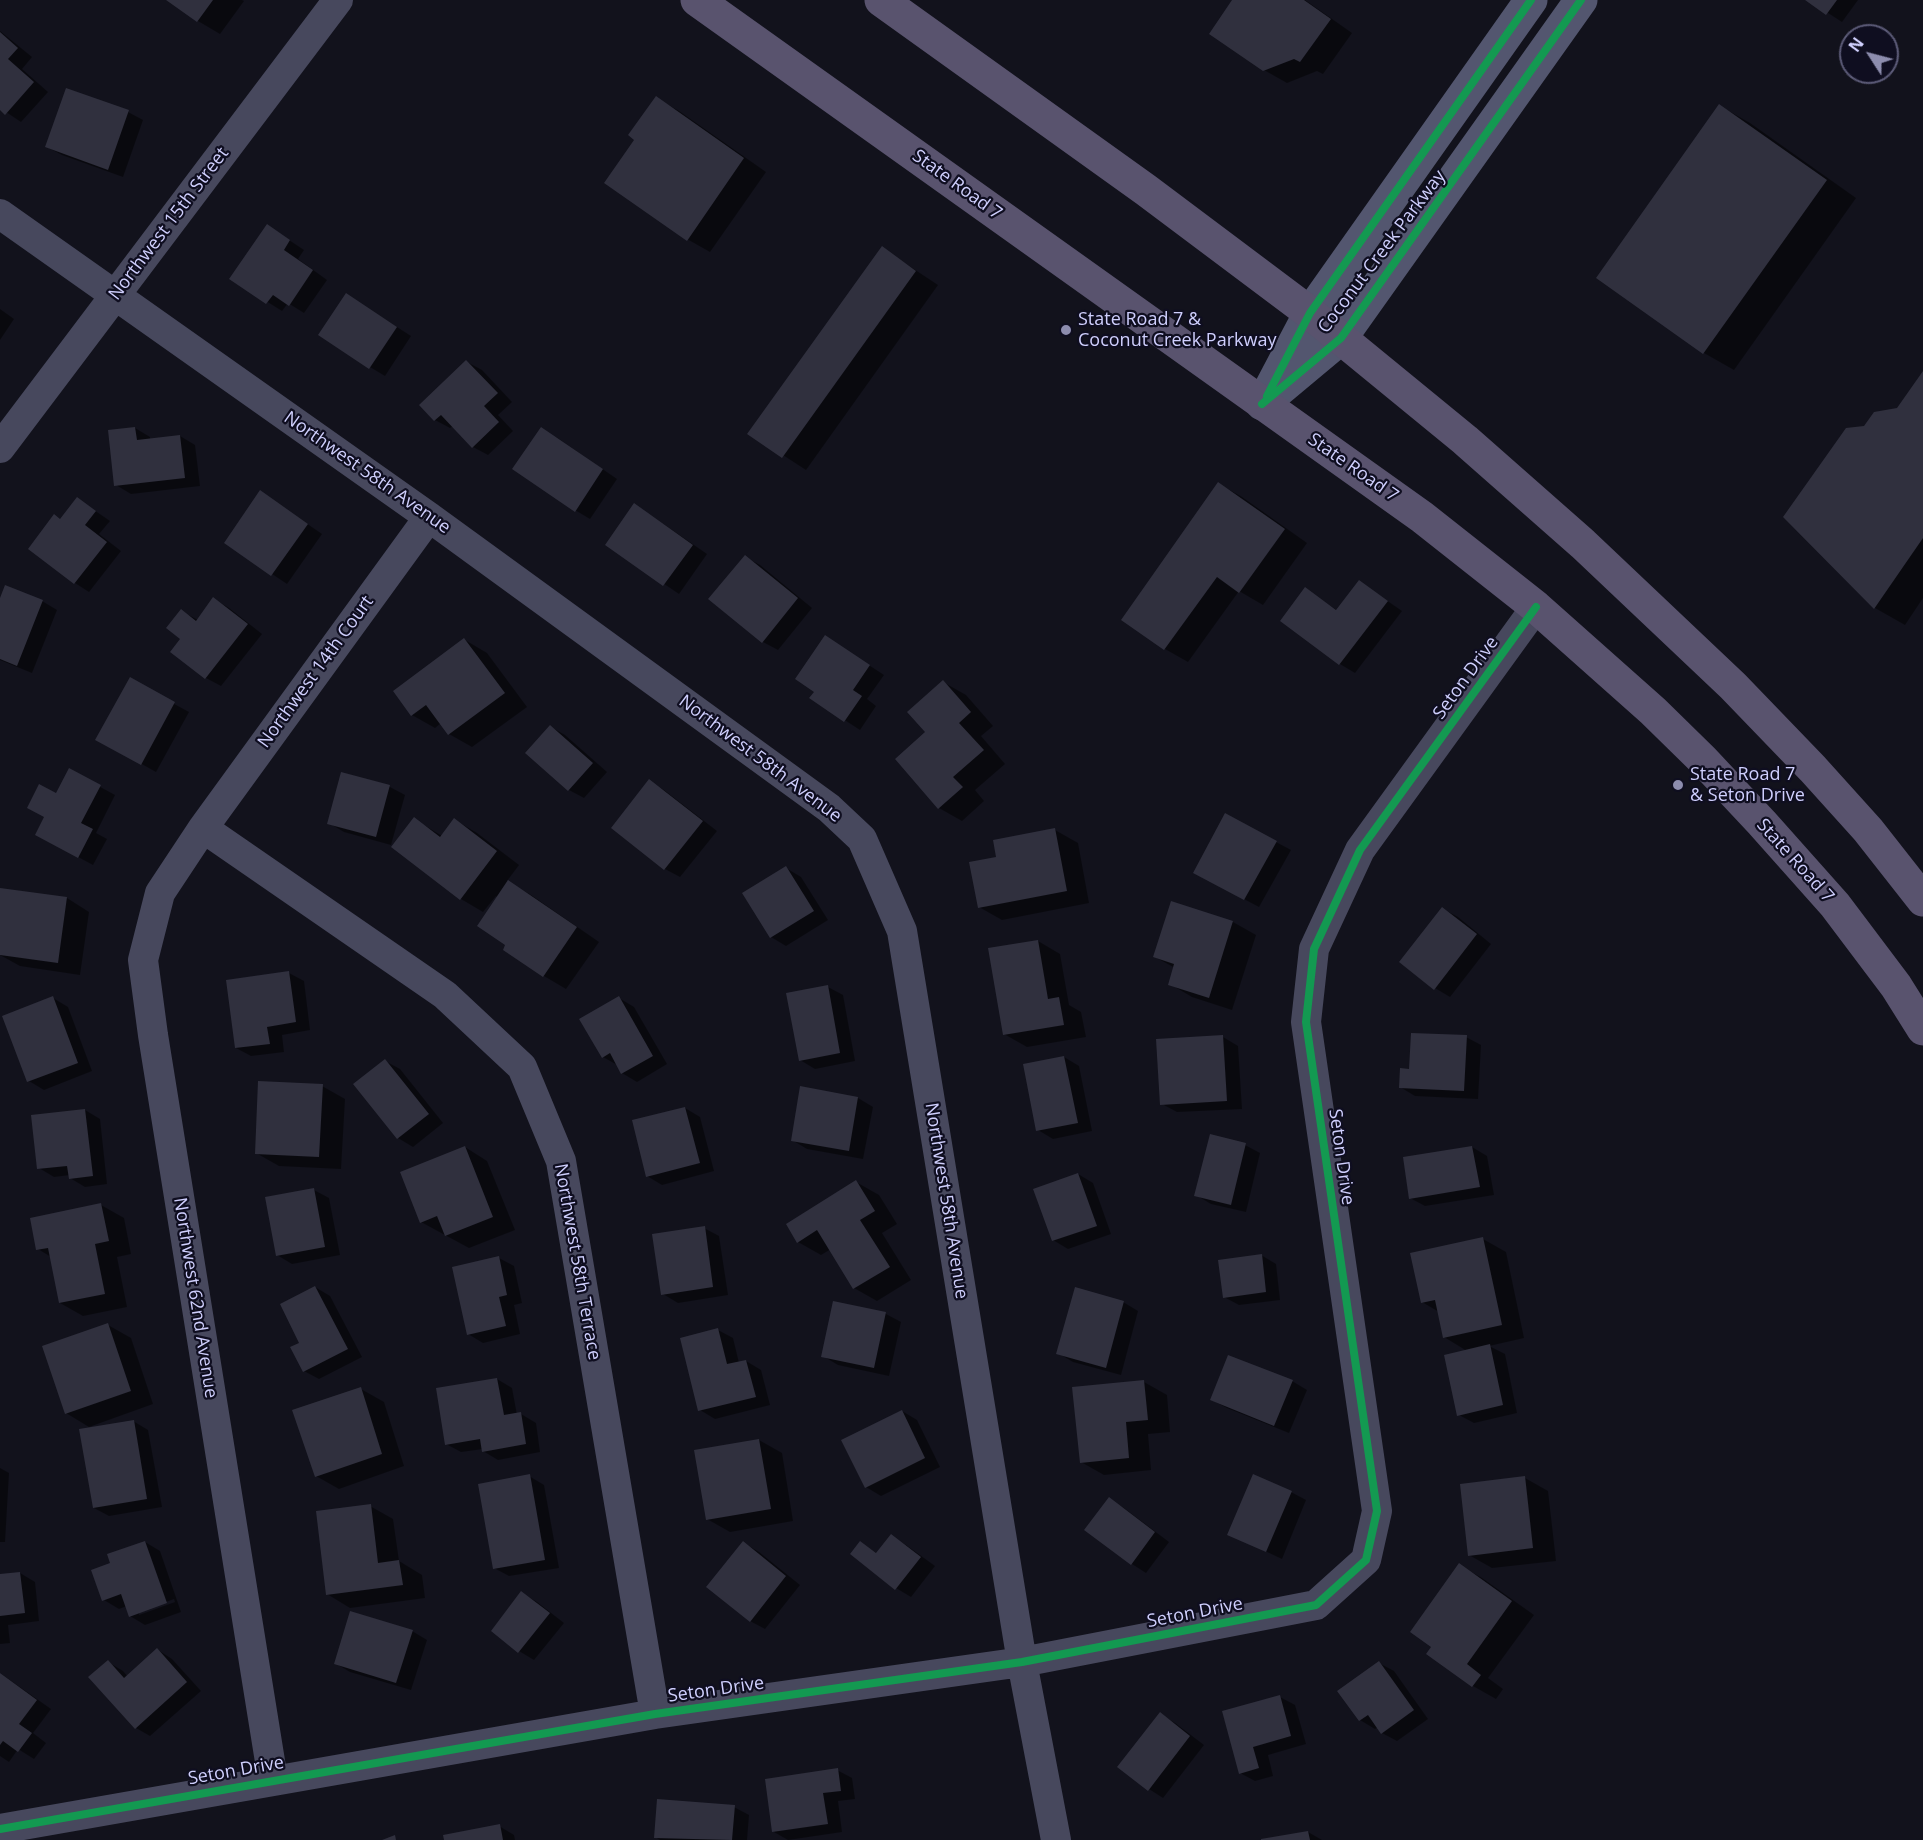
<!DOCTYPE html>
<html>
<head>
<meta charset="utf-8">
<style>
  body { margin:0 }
  #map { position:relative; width:1923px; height:1840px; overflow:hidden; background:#12121c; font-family:"Open Sans",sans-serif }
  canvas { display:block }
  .north { position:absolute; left:1839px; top:24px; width:60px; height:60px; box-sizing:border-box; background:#0f0e20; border:2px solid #5c5b78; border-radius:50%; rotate:306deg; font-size:16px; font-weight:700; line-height:24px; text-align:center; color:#cfcffd }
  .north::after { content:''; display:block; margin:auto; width:21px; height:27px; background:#8d8dae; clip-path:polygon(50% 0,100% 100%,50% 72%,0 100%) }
</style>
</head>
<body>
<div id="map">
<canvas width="1923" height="1840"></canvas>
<div class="north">N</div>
</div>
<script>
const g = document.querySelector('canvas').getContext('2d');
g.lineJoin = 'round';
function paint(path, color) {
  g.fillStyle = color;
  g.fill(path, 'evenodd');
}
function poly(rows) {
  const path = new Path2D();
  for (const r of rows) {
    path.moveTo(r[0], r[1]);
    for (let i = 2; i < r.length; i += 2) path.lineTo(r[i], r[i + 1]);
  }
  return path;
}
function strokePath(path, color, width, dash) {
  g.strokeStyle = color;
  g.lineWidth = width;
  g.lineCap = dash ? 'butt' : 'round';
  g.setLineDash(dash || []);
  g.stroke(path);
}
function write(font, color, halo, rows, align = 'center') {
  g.font = font + ' "Open Sans",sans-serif';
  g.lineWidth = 4.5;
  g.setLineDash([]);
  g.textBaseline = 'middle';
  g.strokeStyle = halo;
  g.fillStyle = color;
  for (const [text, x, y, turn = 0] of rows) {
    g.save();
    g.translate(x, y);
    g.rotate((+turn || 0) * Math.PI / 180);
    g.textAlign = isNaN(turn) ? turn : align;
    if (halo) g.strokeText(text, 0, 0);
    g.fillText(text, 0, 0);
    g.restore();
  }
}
paint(poly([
  [169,0,242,0,244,1,220,34,198,21],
  [1234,0,1305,0,1352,33,1323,74,1317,71,1287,83,1264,70],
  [1808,0,1858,0,1842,22],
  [0,31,32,57,22,69,48,92,21,122,0,108],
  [656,98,679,111,766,172,710,252,687,239,636,139],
  [1720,106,1750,123,1856,198,1734,370,1704,353,1598,277],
  [128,112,143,120,123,177,62,155,47,147],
  [268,226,304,250,298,259,327,280,304,313,288,303,282,311,231,279],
  [882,248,938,285,806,470,749,433],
  [361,304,411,336,385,376,370,367],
  [0,309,14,319,0,340],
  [467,362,482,370,512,402,498,415,513,431,488,455,473,447,453,426,450,428,435,420],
  [1923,374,1923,598,1905,625,1875,608,1865,428,1898,410],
  [135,428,150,437,150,440,180,436,195,445,200,486,131,494,116,485],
  [556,437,617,479,590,519,575,510],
  [1219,484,1242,497,1307,543,1263,605,1239,591,1188,662,1165,649,1123,619],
  [261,492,322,534,287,584,226,543],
  [78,499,110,521,99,534,121,551,89,592,75,583,61,520],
  [649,514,707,554,679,594,607,545],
  [745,557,760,565,812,608,778,650,763,642],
  [1360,582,1402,611,1355,673,1340,664,1282,620,1306,589,1338,611],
  [214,599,229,608,262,634,221,686,206,678,172,652,182,639,181,611,198,620],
  [42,601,57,610,32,673,0,660,0,602],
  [826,637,884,675,867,699,876,706,860,730,811,698,816,691],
  [465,640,487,653,527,707,472,747,449,734,441,723,435,728,412,715],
  [130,680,189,712,156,772,97,739],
  [943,682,966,695,993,726,981,736,1005,764,975,790,984,801,962,821,939,808,927,732],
  [551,727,565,735,607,772,584,798,569,790],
  [69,770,115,795,96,833,107,839,93,865,52,843,56,795],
  [342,774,390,787,405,795,391,845,344,832,329,823],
  [649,781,664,790,717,831,680,877,665,869,613,828],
  [414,819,442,836,455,820,477,833,519,865,507,881,531,895,599,942,566,989,544,976,507,945,498,898,496,896,483,912,461,899],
  [1055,830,1078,843,1089,903,1002,920,979,907,998,859],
  [1276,842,1291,850,1259,907,1210,881],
  [786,868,801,877,828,920,786,946,771,937],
  [0,889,67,898,89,912,80,975,20,966,0,955],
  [1172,903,1233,922,1256,935,1232,1010,1192,997,1170,984,1175,968,1155,957],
  [1443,909,1458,917,1491,944,1450,997,1435,988],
  [1038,941,1060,954,1069,1005,1081,1012,1086,1037,1027,1047,1004,1034],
  [289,973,304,981,310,1030,282,1035,284,1052,251,1056,236,1048],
  [828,987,843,995,855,1061,815,1069,800,1060],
  [53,998,68,1007,92,1071,44,1090,29,1081],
  [619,998,634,1007,667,1064,637,1082,622,1073,619,1066,603,1057],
  [1223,1037,1238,1046,1242,1109,1177,1112,1162,1104],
  [1466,1037,1481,1045,1478,1099,1415,1096,1400,1087,1411,1071],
  [1064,1057,1079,1066,1092,1131,1053,1139,1038,1130],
  [385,1061,400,1069,443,1123,413,1147,398,1138],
  [322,1086,345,1099,341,1169,279,1166,256,1153],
  [858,1098,873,1107,863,1159,807,1149,792,1140],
  [685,1108,700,1117,714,1171,662,1185,647,1176],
  [85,1110,100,1119,107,1184,85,1187,70,1178,70,1175,54,1177,39,1168],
  [1245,1145,1260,1153,1246,1212,1211,1204,1196,1195],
  [465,1147,487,1161,515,1230,469,1248,421,1222],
  [1472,1147,1487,1156,1494,1195,1425,1206,1410,1198],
  [1078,1174,1093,1183,1111,1234,1068,1249,1053,1240],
  [856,1182,879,1195,897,1224,882,1233,911,1280,877,1301,854,1288,831,1249,821,1255,798,1242],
  [314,1190,329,1198,340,1255,292,1264,277,1255],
  [101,1205,124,1218,131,1254,117,1257,127,1307,83,1316,60,1303,51,1257,38,1249],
  [704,1228,719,1236,728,1295,678,1303,663,1294],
  [1483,1239,1506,1252,1524,1338,1489,1346,1505,1354,1517,1413,1474,1423,1459,1415,1467,1351,1444,1337,1439,1312,1422,1302],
  [1261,1255,1276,1264,1280,1300,1239,1305,1224,1297],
  [499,1258,514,1266,522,1303,514,1305,520,1334,483,1343,468,1334],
  [315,1287,330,1296,362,1357,319,1379,304,1371],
  [1123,1302,1138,1311,1121,1375,1073,1362,1058,1353],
  [835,1303,886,1314,901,1322,889,1376,838,1365,823,1356],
  [108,1325,131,1338,153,1404,89,1427,66,1413],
  [718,1330,733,1338,739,1363,746,1361,761,1370,770,1405,715,1419,700,1410],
  [497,1379,512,1388,517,1415,521,1414,536,1423,540,1452,498,1460,483,1451,483,1449,461,1452,446,1444],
  [1292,1381,1307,1390,1289,1433,1227,1408,1212,1400],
  [1144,1382,1167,1395,1170,1432,1148,1434,1151,1470,1104,1475,1081,1462],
  [361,1389,384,1402,404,1466,339,1489,316,1476],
  [902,1411,917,1420,940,1467,881,1496,866,1487],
  [133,1421,148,1430,162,1507,109,1516,94,1508],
  [759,1440,782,1453,793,1521,730,1532,707,1519],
  [0,1468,9,1473,5,1542,0,1542],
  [529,1476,544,1485,559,1568,509,1576,494,1568],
  [1525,1478,1548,1491,1556,1561,1492,1568,1469,1555],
  [1291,1492,1306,1500,1282,1559,1229,1534],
  [1109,1499,1124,1508,1169,1542,1146,1573,1132,1564],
  [370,1506,393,1519,399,1561,422,1575,425,1598,350,1608,327,1594],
  [892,1536,906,1545,935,1566,911,1597,896,1588,861,1543,878,1554],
  [145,1542,160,1551,181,1612,145,1625,130,1616,127,1606,119,1609,104,1600,112,1563],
  [174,1599,175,1602,139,1615,139,1612],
  [744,1543,759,1552,800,1585,765,1629,750,1621],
  [1459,1565,1482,1578,1534,1615,1488,1678,1503,1689,1496,1699,1473,1686,1428,1654,1434,1647],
  [20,1573,35,1582,39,1621,8,1625,10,1643,0,1644,0,1576],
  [522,1593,537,1602,564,1623,534,1660,519,1651],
  [412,1631,427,1640,411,1690,350,1672,335,1663],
  [158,1650,172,1659,201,1691,150,1736,136,1728,108,1662,123,1671,128,1677],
  [1379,1663,1394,1671,1428,1719,1397,1741,1382,1733,1378,1727,1375,1729,1360,1720],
  [0,1673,51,1709,33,1733,46,1743,34,1759,18,1749,9,1762,0,1756],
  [1280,1697,1295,1705,1306,1744,1268,1755,1273,1776,1255,1781,1240,1773,1224,1712],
  [1160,1714,1175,1723,1204,1745,1163,1798,1149,1789],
  [837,1770,852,1778,855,1799,838,1801,842,1832,788,1840,774,1832],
  [734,1807,749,1815,747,1840,660,1840,655,1837],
  [499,1826,514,1835,515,1840,446,1840],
  [1308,1832,1322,1840,1263,1840]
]), '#0007');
paint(poly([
  [166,0,213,0,197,22],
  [1232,0,1304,0,1331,19,1300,62,1294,59,1263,71,1209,34],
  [1805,0,1837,0,1826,15],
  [0,32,18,48,8,59,34,82,5,115,0,110],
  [66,88,129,110,108,170,45,147],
  [656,96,744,158,687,241,604,183,634,140,628,135],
  [1719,104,1827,180,1703,354,1596,278],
  [267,224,290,240,284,250,313,270,289,306,273,295,266,304,229,279],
  [882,246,916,271,782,458,747,434],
  [346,293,397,327,369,369,318,335],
  [466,360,498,393,484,406,499,422,472,448,441,415,434,421,419,405],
  [1923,371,1923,538,1874,609,1783,517,1846,428,1864,426,1874,412,1897,408],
  [135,427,137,440,180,435,185,478,114,486,108,430],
  [541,427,603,469,575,512,512,469],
  [1218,482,1285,529,1239,593,1217,577,1164,650,1121,620],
  [260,490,308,524,271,576,224,543],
  [77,497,96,511,85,525,107,542,74,584,28,549,54,514,60,519],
  [634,503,693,545,663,586,605,545],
  [745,555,798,598,762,643,708,599],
  [1359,580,1388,601,1339,665,1280,621,1305,587,1336,610],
  [5,585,43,600,17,666,0,659,0,598],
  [213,597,248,624,205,679,170,652,180,639,166,628,181,609,196,621],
  [825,635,870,665,853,690,862,696,844,722,809,698,814,692,795,679],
  [464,638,505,693,448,735,426,705,411,716,393,691],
  [130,677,175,702,141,765,95,740],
  [943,680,971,712,959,723,984,750,953,777,963,787,938,809,895,759,925,732,907,712],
  [550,725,593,763,568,791,525,753],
  [69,768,101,785,81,823,93,829,78,858,35,835,44,817,27,808,39,784,56,793],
  [341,772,390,785,376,837,327,824],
  [649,779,703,821,664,870,611,828],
  [1225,813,1277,841,1244,900,1193,873],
  [414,817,440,837,454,818,497,851,460,900,391,847],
  [1055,828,1067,891,978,908,969,862,996,857,993,840],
  [786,866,814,911,770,938,742,893],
  [508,880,577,927,543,977,503,950,505,945,477,926],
  [0,888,67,897,58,963,0,955],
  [1171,901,1233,921,1209,998,1168,985,1174,964,1153,957],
  [1442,907,1477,934,1434,990,1399,962],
  [1038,940,1048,999,1059,997,1064,1025,1003,1035,988,948],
  [289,971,296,1022,267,1027,270,1044,235,1048,226,980],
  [828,985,840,1053,799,1061,786,993],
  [53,996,78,1063,27,1082,2,1016],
  [619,996,653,1056,621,1074,610,1053,602,1058,579,1019],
  [1411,1033,1467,1035,1464,1091,1399,1088,1400,1068,1409,1069],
  [1223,1035,1227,1101,1160,1105,1156,1039],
  [1064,1056,1078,1123,1036,1131,1023,1064],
  [385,1059,429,1114,397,1139,353,1084],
  [258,1081,323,1084,319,1157,255,1154],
  [800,1086,858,1097,849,1151,791,1141],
  [685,1107,700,1163,646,1177,632,1120],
  [85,1109,93,1176,69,1179,67,1166,37,1169,31,1115],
  [1210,1134,1246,1143,1231,1205,1194,1196],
  [465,1146,493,1217,445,1236,437,1216,420,1223,400,1172],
  [1472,1146,1480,1187,1409,1199,1403,1157],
  [1078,1173,1097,1226,1052,1241,1033,1189],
  [856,1180,875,1211,860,1220,890,1267,853,1289,817,1230,797,1243,786,1224],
  [314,1188,325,1247,276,1256,265,1197],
  [101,1203,109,1241,95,1244,105,1294,59,1303,48,1248,36,1250,30,1218],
  [705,1226,713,1287,661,1295,652,1234],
  [1483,1237,1502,1325,1443,1338,1435,1300,1421,1303,1410,1253],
  [1262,1254,1266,1292,1223,1298,1218,1260],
  [499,1256,507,1295,499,1297,506,1326,467,1335,452,1267],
  [315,1286,348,1349,303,1372,290,1347,299,1343,280,1304],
  [1075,1287,1124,1301,1106,1368,1056,1354],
  [833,1301,886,1312,874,1368,821,1357],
  [108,1323,131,1391,65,1414,42,1346],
  [718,1328,727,1364,746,1360,756,1397,698,1411,680,1338],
  [1490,1344,1503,1405,1457,1416,1444,1355],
  [1228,1355,1293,1380,1274,1426,1210,1400],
  [497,1378,504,1415,521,1412,526,1444,482,1452,480,1439,445,1445,436,1388],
  [1144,1380,1148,1420,1126,1422,1129,1458,1080,1463,1072,1387],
  [361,1387,382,1454,315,1477,292,1410],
  [902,1410,925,1458,865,1488,841,1440],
  [134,1420,147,1499,93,1508,79,1429],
  [759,1439,771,1509,706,1520,694,1450],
  [530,1474,545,1560,493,1569,478,1484],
  [1253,1474,1292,1491,1266,1552,1227,1535],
  [1525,1476,1533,1548,1468,1556,1460,1484],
  [1109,1497,1155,1532,1131,1565,1084,1530],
  [371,1504,378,1563,399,1560,403,1585,326,1595,316,1511],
  [891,1534,921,1557,895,1590,850,1554,860,1541,876,1553],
  [145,1541,167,1603,129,1617,121,1594,102,1601,91,1570,110,1563,107,1554],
  [743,1541,786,1576,750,1622,706,1587],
  [1459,1563,1512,1601,1467,1664,1481,1675,1472,1687,1426,1654,1431,1647,1410,1632],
  [20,1572,25,1613,0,1616,0,1574],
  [521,1591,550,1613,518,1653,491,1631],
  [350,1611,413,1630,396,1683,334,1664],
  [157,1648,187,1682,135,1729,88,1677,108,1660,124,1678],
  [1379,1661,1414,1710,1381,1734,1368,1715,1359,1721,1337,1691],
  [0,1673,37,1700,19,1724,32,1733,18,1752,3,1741,0,1745],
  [1280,1695,1291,1736,1253,1747,1259,1768,1239,1774,1222,1711],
  [1160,1712,1190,1736,1148,1791,1117,1767],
  [838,1768,841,1791,823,1793,828,1824,772,1832,765,1779],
  [657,1799,735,1805,732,1840,654,1838],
  [500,1824,503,1840,444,1840,443,1835],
  [1308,1831,1310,1840,1261,1840,1261,1839],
  [395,1835,396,1840,382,1840]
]), '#30303e');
strokePath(poly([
  [0,214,429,517,829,808,862,839,902,931,1022,1662,1056,1840],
  [0,448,338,0],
  [203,828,445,995,522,1067,561,1161,655,1714],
  [273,1780,153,1035,143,960,160,893,203,828,429,517],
  [0,1829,655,1714,1022,1662,1316,1605,1366,1560,1377,1511,1306,1022,1314,949,1360,850,1536,607]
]), '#47485d', 30);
strokePath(poly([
  [1269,391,1310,313,1531,0],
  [1262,404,1341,338,1581,0]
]), '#53566f', 33);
strokePath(poly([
  [697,0,1422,517,1536,607,1653,711,1703,760,1762,823,1835,905,1896,986,1923,1029],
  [881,0,1146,190,1310,313,1465,440,1583,544,1733,686,1813,769,1868,830,1923,900]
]), '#59536e', 33);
strokePath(poly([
  [1267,396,1310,313,1531,0],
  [1262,404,1341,338,1581,0],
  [0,1829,655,1714,1022,1662,1316,1605,1366,1560,1377,1511,1306,1022,1314,949,1360,850,1536,607]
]), '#139951', 8);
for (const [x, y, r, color] of [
  [1066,330,6,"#8d8dae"],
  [1678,785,6,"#8d8dae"]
]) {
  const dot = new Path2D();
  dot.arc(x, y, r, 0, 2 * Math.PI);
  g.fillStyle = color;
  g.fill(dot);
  strokePath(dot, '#0f0e20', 2);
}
write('18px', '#cfcffd', '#0f0e20', [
  ["State Road 7",957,185,36],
  ["Northwest 15th Street",169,224,-53],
  ["Coconut Creek Parkway",1382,252,-53],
  ["State Road 7",1353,468,35],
  ["Northwest 58th Avenue",367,473,35],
  ["Northwest 14th Court",316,672,-54],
  ["Seton Drive",1466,678,-54],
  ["Northwest 58th Avenue",760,759,37],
  ["State Road 7",1795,861,48],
  ["Seton Drive",1341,1157,82],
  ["Northwest 58th Avenue",946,1201,81],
  ["Northwest 58th Terrace",577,1262,80],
  ["Northwest 62nd Avenue",195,1298,81],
  ["Seton Drive",1195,1613,-11],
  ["Seton Drive",716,1690,-8],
  ["Seton Drive",236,1771,-10]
]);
write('18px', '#cfcffd', '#0f0e20', [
  ["State Road 7 &",1078,320],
  ["Coconut Creek Parkway",1078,341],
  ["State Road 7",1690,775],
  ["& Seton Drive",1690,796]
], 'left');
</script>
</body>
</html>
